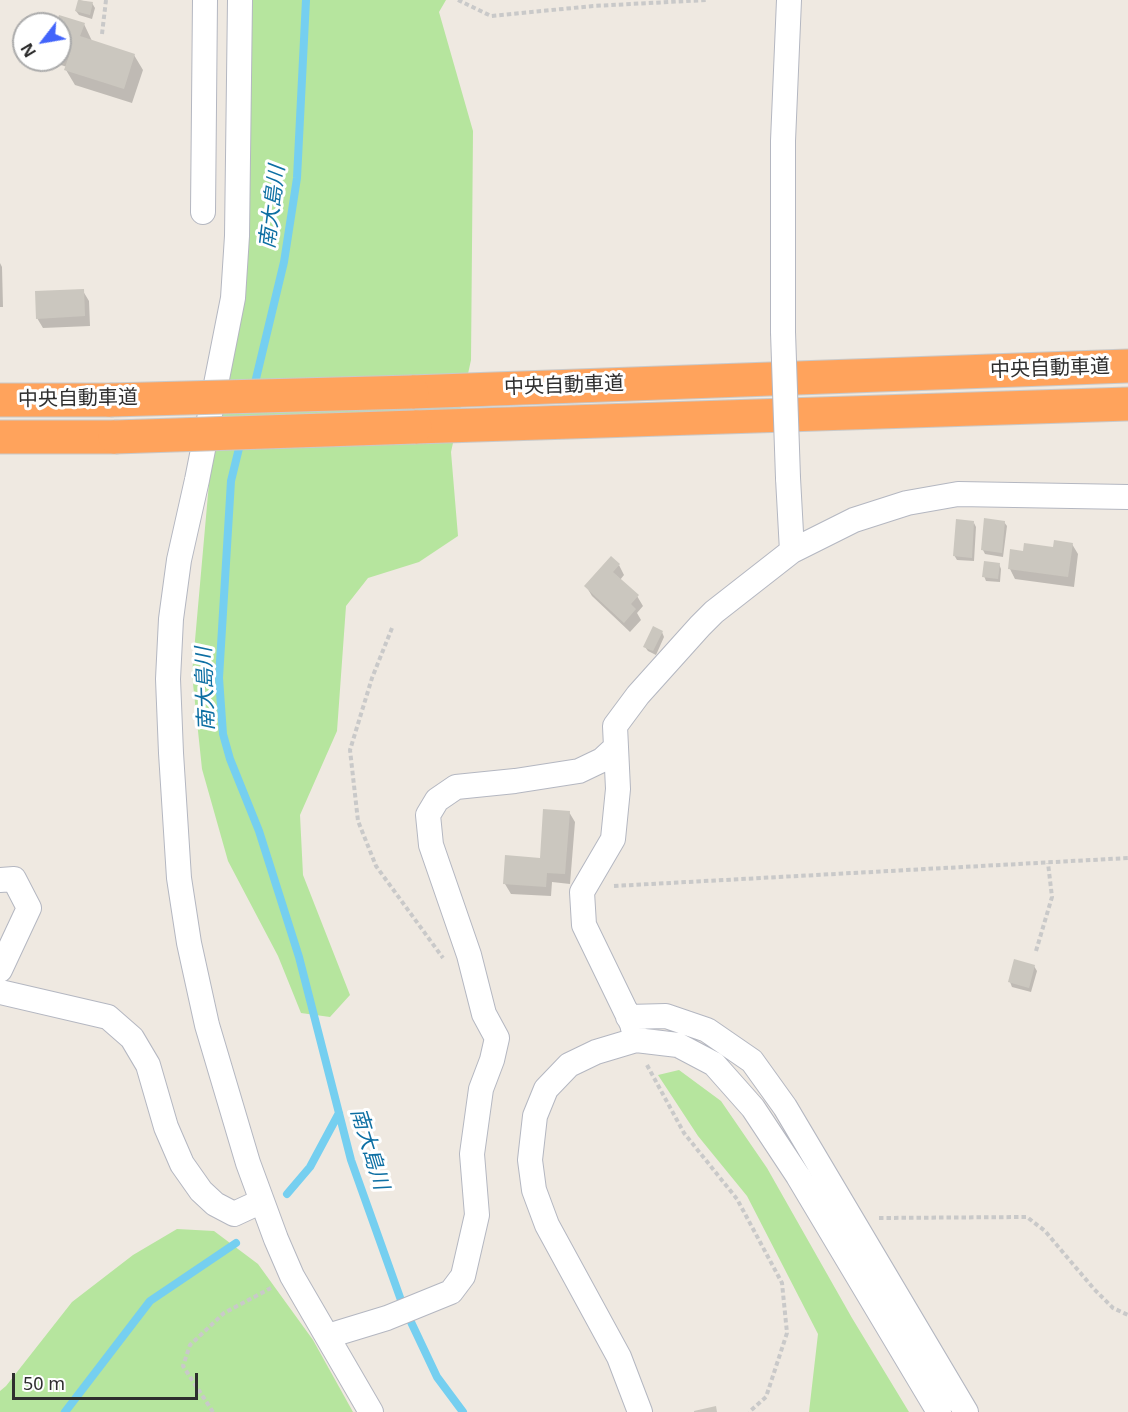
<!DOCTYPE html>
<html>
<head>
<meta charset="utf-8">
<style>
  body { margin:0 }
  #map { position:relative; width:1128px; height:1412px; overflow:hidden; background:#efe9e1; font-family:"Noto Sans",sans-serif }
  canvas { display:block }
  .north { position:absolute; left:12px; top:12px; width:60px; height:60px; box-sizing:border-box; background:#fff; border:2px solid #ababab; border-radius:50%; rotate:239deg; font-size:16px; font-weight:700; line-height:24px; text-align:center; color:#2e2e2e }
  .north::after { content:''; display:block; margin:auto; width:21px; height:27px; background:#4264fb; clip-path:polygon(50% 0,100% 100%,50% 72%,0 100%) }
  .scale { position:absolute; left:12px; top:1373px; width:186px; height:27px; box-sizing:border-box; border:3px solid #2e2e2e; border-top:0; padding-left:8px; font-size:18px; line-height:21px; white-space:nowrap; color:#2e2e2e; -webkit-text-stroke:4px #fff; paint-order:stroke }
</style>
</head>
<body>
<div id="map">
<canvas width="1128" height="1412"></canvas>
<div class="north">N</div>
<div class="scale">50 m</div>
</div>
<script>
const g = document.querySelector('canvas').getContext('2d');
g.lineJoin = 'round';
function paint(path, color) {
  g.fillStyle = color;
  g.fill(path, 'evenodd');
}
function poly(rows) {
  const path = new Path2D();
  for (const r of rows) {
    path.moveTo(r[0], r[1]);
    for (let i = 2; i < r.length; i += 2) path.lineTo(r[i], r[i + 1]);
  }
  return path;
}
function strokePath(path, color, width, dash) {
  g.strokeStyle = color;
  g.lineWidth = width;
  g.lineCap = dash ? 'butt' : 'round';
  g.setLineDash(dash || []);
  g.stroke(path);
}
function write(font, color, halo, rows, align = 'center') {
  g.font = font + ' "Noto Sans","Noto Sans JP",sans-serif';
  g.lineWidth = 6;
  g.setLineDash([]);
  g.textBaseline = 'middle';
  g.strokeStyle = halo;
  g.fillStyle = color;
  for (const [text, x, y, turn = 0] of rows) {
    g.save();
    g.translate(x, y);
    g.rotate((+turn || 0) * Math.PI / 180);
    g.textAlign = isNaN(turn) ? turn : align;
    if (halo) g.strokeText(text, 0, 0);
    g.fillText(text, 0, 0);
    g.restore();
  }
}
paint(poly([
  [252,0,446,0,439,12,473,131,471,360,451,452,458,536,419,562,368,578,346,606,337,731,300,815,303,875,350,995,330,1017,301,1013,278,956,228,861,202,769,192,674],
  [679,1070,721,1101,767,1168,852,1318,909,1412,809,1412,818,1334,747,1196,698,1136,658,1075],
  [177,1229,214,1231,258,1264,313,1340,353,1412,0,1412,0,1391,6,1386,72,1302,133,1255]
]), '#b6e59e');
paint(poly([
  [79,0,92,3,95,8,92,19,79,15,76,11],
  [60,17,84,24,92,41,134,55,143,70,132,103,75,85,66,70,67,67,58,64,56,60,60,60,60,24,57,24],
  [0,263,2,267,3,307,0,307],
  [83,291,89,301,90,326,43,328,37,318],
  [1004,522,1007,526,1003,557,985,554,983,550],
  [974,523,976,527,974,561,957,560,954,555],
  [1072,544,1078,554,1074,587,1015,579,1010,569,1054,549],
  [999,564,1001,569,1000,582,986,581,984,576],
  [619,565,624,575,620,580,637,596,643,606,637,613,641,620,630,632,592,596,586,586],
  [662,632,664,637,656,655,648,651,645,647],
  [569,812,575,822,570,884,552,882,551,896,511,894,505,884,541,859],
  [1034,966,1037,971,1031,992,1012,987,1010,982]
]), '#0003');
strokePath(poly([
  [254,387,284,262,297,178,306,0],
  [241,440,231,481,219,678,223,734,230,759,259,831,299,957,351,1160,402,1303,437,1377,463,1412],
  [287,1194,310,1167,339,1113],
  [65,1412,150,1301,236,1243]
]), '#75cff0', 8);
paint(poly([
  [78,0,93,2,90,15,75,11],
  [59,15,85,23,80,36,135,54,124,89,64,70,69,56,60,53,60,24,56,24],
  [84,289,85,316,36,319,35,291],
  [984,518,1005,521,1002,553,981,550],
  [956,519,974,521,972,558,953,556],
  [1054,540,1073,543,1068,577,1008,569,1010,549,1023,551,1024,543,1053,547],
  [611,556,620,564,613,572,639,595,631,604,636,609,624,623,584,586],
  [984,561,1000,563,998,579,982,577],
  [653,626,663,631,653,651,643,647],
  [543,809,570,811,565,874,547,873,546,887,503,884,505,855,540,858],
  [1014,959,1035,965,1029,988,1008,982],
  [716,1406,717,1412,694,1412,694,1411]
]), '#cbc7bf');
const minor = poly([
  [240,0,237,236,233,298,197,480,179,560,171,619,168,679,171,753,179,878,189,943,207,1025,248,1163,276,1239,292,1276,371,1412],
  [203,212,205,0],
  [783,332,783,141,789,0],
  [788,478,792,551],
  [0,880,14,879,29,908,0,970],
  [0,992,108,1017,132,1038,148,1065,166,1127,182,1164,201,1191,215,1204,234,1214,262,1201],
  [628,1017,666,1016,707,1030,752,1061,785,1107,966,1412],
  [636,1040,632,1024,584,925,582,892,613,839,618,789,615,726,638,695,700,626,714,612,792,551,854,520,907,503,958,494,1128,497],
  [328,1336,387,1318,451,1292,463,1276,477,1215,472,1154,481,1089,492,1060,497,1038,484,1014,469,955,431,845,428,815,437,800,456,787,515,781,579,771,602,760,616,747],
  [640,1412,619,1357,547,1225,534,1190,530,1160,535,1116,546,1089,569,1065,596,1052,636,1040,678,1045,714,1064,753,1108,798,1176,939,1412]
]);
const highway = poly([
  [412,392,1128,366],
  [0,400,110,400],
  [415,427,1128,404],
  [0,437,115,437]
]);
strokePath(minor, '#b4b7c1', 26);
strokePath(highway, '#c9c9c9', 35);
strokePath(poly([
  [458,0,491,16,593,6,706,0],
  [102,34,106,0],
  [392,628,372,678,350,750,358,821,376,866,443,958],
  [614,886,1128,858],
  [1036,951,1052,897,1048,863],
  [647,1065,684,1133,737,1199,782,1283,787,1333,766,1397,749,1412],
  [879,1218,1027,1217,1045,1231,1094,1289,1113,1308,1128,1315],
  [213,1412,183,1366,190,1345,224,1313,271,1288]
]), '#c9c9c9', 4, [4.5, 3]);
strokePath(minor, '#fff', 24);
strokePath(highway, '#ffa35c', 33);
const minorBridge = poly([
  [783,332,788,478]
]);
const highwayBridge = poly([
  [110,400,412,392],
  [115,437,415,427]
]);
strokePath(minorBridge, '#b4b7c1', 26, []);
strokePath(highwayBridge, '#c9c9c9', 35, []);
strokePath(minorBridge, '#fff', 24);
strokePath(highwayBridge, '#ffa35c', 33);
write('20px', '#2e2e2e', '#fff', [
  ["中央自動車道",1050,369,-2],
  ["中央自動車道",564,386,-2],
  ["中央自動車道",78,399,-1]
]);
write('italic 21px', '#0d6fa3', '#fff', [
  ["南大島川",273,207,-83],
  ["南大島川",206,689,-92],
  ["南大島川",369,1149,73]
]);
</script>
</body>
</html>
